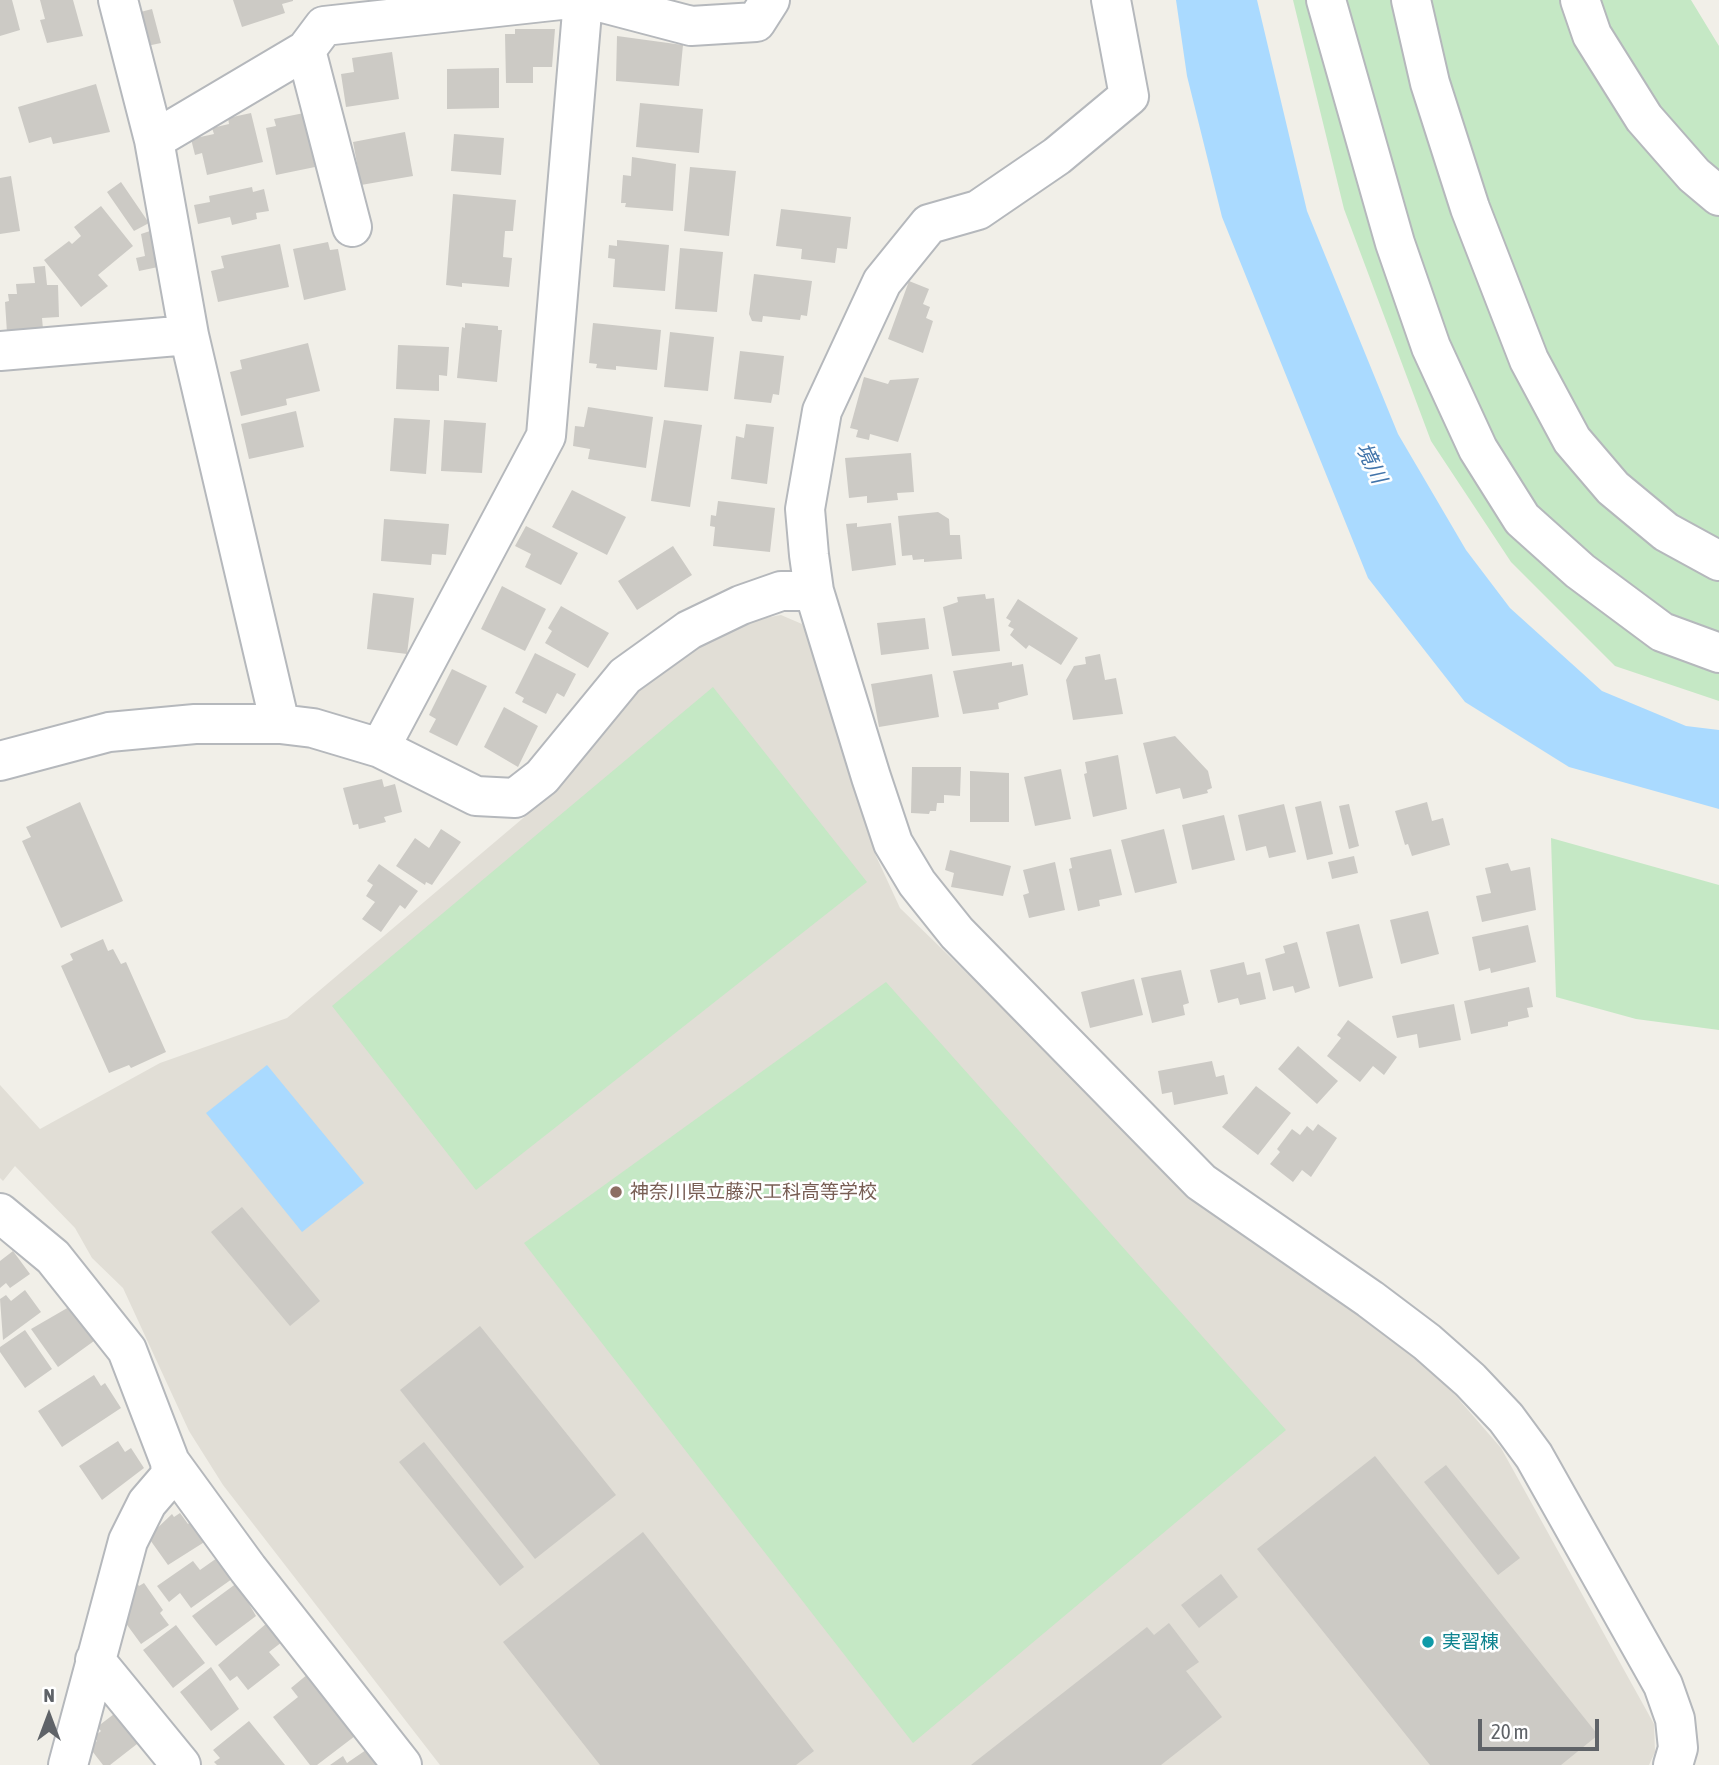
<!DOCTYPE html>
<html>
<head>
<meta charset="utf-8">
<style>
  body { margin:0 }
  #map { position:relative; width:1719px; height:1765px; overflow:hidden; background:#f1efe8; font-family:"Asap Condensed",sans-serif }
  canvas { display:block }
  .north { position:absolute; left:14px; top:1681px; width:70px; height:70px; -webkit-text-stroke:5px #fff; paint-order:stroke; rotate:0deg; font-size:19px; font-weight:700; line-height:28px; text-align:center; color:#5f6368 }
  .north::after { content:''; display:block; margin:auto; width:24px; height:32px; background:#5f6368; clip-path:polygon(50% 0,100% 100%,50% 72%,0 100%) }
  .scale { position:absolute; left:1478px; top:1719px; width:121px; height:32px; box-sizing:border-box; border:4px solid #5f6368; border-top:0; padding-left:9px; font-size:21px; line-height:24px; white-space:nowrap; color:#5f6368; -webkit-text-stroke:5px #fff; paint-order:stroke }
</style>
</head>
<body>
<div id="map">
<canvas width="1719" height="1765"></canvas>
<div class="north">N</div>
<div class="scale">20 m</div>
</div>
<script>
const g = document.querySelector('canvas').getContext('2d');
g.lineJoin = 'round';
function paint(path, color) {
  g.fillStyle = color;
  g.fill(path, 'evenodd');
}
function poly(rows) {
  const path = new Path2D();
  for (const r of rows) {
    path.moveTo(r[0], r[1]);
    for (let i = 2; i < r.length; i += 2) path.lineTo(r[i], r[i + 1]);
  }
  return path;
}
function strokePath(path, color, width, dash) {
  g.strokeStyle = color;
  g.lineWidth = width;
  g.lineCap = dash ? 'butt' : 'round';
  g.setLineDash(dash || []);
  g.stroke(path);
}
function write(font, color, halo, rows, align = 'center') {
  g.font = font + ' "Asap Condensed","Noto Sans JP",sans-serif';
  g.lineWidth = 5;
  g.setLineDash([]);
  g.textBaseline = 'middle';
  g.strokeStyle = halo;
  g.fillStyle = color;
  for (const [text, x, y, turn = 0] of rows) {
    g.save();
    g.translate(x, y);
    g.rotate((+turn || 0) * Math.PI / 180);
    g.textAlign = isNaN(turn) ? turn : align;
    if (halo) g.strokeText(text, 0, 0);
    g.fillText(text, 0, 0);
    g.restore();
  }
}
paint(poly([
  [781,615,802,624,819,663,848,769,876,856,900,908,1156,1158,1407,1346,1455,1395,1501,1448,1654,1724,1655,1752,1649,1765,440,1765,223,1485,189,1431,123,1288,92,1258,75,1228,15,1166,3,1181,0,1178,0,1085,40,1129,160,1063,287,1018,561,786,604,726,643,686,695,646,754,620]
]), '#e1ded6');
paint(poly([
  [1293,0,1691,0,1719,46,1719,701,1615,666,1511,562,1431,441,1344,209],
  [713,687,867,882,476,1190,332,1006],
  [1551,838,1719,885,1719,1030,1636,1019,1556,997],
  [886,982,1286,1430,913,1743,524,1243]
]), '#c5e8c5');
paint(poly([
  [1176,0,1257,0,1307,211,1398,434,1466,550,1510,608,1602,691,1686,726,1719,730,1719,809,1569,767,1465,702,1368,578,1222,217,1187,76],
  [267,1065,364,1183,302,1232,206,1113]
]), '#aadaff');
paint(poly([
  [0,0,12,0,20,30,0,36],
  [40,0,73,0,83,36,47,43,40,20,45,19],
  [233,0,293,0,293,1,282,4,285,13,242,27],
  [152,9,161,43,142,47,133,14],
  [515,29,555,29,552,67,533,67,533,83,506,83,505,34,515,34],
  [617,36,683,45,679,86,616,81],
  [392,52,399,99,346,107,341,74,354,72,352,58],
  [499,68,499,108,447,109,447,69],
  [96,84,110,132,53,144,51,137,29,143,18,107],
  [640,103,703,109,699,153,636,147],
  [251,113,263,162,207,175,202,153,195,155,191,139,214,134,212,128,229,124,228,118],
  [304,113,315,167,276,175,266,128,276,126,274,119],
  [405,132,413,176,361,185,353,142],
  [454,134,504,138,501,175,451,171],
  [632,157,676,164,673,211,625,207,626,203,621,203,623,175,631,176],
  [690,167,736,171,729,236,684,231],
  [11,176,20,231,0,234,0,178],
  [121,182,149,223,134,231,107,192],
  [252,187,253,192,264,189,269,211,256,213,257,219,232,225,230,217,198,224,194,205,210,202,209,196],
  [453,194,516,200,513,231,505,231,503,257,512,258,509,287,462,283,462,287,446,285],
  [101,206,133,246,98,275,108,286,81,307,44,260,69,241,72,244,81,236,74,227],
  [781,209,851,217,847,249,837,248,835,263,801,259,802,249,776,246],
  [150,231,158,267,139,271,136,258,145,256,141,234],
  [617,240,669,245,665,291,613,287,615,259,608,258,609,245,617,246],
  [328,242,330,250,338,249,346,290,304,300,293,249],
  [280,244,289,287,218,302,211,271,224,268,221,256],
  [680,248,723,252,717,312,675,309],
  [45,266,47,285,58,285,59,317,42,318,43,329,7,333,5,302,9,301,8,294,17,294,16,284,35,283,33,267],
  [754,274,812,281,807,316,801,315,800,320,763,316,762,322,752,321,749,314],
  [909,281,929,289,923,304,930,307,926,318,933,321,923,353,888,339],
  [465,323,498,326,498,330,502,330,497,382,457,378,462,327,465,328],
  [593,323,661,330,657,370,616,366,616,370,596,368,597,364,589,363],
  [670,332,714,337,708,391,664,387],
  [308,343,320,391,286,399,287,405,241,416,230,372,242,369,240,360],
  [398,345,449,347,447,376,439,375,439,391,396,389],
  [740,351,784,356,779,395,773,394,771,403,734,399],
  [864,377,888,384,890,380,919,378,898,442,870,434,869,440,856,437,858,430,850,428],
  [588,407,653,417,646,468,588,459,590,449,573,446,575,426,584,427],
  [296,411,304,447,249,459,241,424],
  [394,418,430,420,426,474,390,471],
  [444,420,486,423,482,473,441,471],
  [664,420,702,425,690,507,651,501],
  [746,424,774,427,767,484,731,479,736,436,744,438],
  [911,453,914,492,897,493,898,500,867,503,867,496,849,498,845,458],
  [572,490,626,517,607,555,552,527],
  [718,501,775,508,770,552,713,546,715,527,710,526,711,515,716,516],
  [938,512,949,519,950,535,960,535,962,559,924,562,924,559,913,560,912,555,902,556,898,516],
  [384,519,449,524,446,555,432,554,431,565,381,561],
  [857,523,857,527,891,523,896,565,852,571,846,524],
  [526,526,578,553,561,585,525,567,531,554,515,546],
  [673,546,692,575,637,610,618,581],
  [502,586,546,609,525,651,481,629],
  [373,593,414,598,407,654,367,649],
  [985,594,986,599,994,598,1000,651,952,656,943,607,958,602,957,597],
  [1018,599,1078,638,1061,665,1029,645,1026,649,1010,635,1014,629,1008,626,1011,621,1006,618],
  [561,606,609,633,588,668,545,643,552,631,548,628],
  [925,618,929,649,881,655,877,623],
  [535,653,576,674,564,697,557,693,546,714,522,702,524,698,515,693],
  [1100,654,1105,680,1116,678,1123,714,1073,720,1066,680,1074,666,1086,664,1085,657],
  [1012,662,1012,666,1023,664,1028,695,998,703,999,709,963,714,953,671],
  [452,669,487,686,457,746,429,732,436,719,429,715],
  [932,674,939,717,879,727,871,684],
  [504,707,538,726,518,767,484,747],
  [1175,736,1208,771,1212,788,1207,790,1208,793,1183,799,1180,788,1156,794,1143,743],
  [1118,755,1127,809,1093,817,1084,774,1087,773,1085,762],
  [912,767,961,767,960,796,944,795,944,803,937,803,936,811,930,811,929,814,911,813],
  [1061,769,1071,819,1035,826,1024,777],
  [970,771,1009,773,1009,822,970,822],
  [382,779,384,787,395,784,402,812,384,817,386,822,359,829,358,824,353,825,343,788],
  [1321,801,1333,854,1307,860,1295,807],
  [80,802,123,901,61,928,22,841,31,837,26,827],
  [1427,802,1432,821,1443,818,1450,845,1412,856,1408,844,1405,845,1395,811],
  [1284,804,1296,852,1269,858,1266,846,1246,851,1238,815],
  [1349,804,1359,846,1349,849,1339,806],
  [1224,815,1235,860,1192,870,1182,825],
  [441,829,461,842,432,885,426,882,425,885,396,866,415,838,429,848],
  [1164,829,1177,883,1135,893,1121,840],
  [1111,849,1122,895,1099,900,1100,906,1078,911,1069,869,1072,868,1070,858],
  [950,850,1011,866,1003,896,951,887,954,873,945,870],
  [1354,856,1358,873,1332,879,1328,862],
  [1055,862,1065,910,1029,918,1023,895,1029,893,1023,870],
  [1508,863,1511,871,1530,867,1536,910,1482,922,1476,896,1491,893,1485,868],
  [379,864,418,891,405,909,400,905,381,932,362,919,375,902,366,896,373,885,367,881],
  [1428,911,1439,954,1401,964,1390,920],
  [1359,924,1373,978,1339,987,1326,932],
  [1528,925,1536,962,1491,973,1490,968,1479,971,1472,937],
  [103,939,108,951,113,949,121,964,126,962,166,1052,131,1068,129,1065,109,1073,61,966,73,960,70,954],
  [1297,942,1310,988,1295,993,1293,986,1273,991,1265,959,1285,953,1283,946],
  [1244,962,1247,975,1260,972,1266,999,1240,1005,1238,998,1218,1003,1210,970],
  [1181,970,1189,1003,1183,1005,1185,1015,1152,1023,1141,978],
  [1134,979,1143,1015,1090,1028,1081,992],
  [1529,987,1533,1007,1527,1008,1529,1017,1508,1022,1508,1026,1471,1034,1464,1001],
  [1454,1004,1461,1040,1419,1048,1417,1034,1397,1038,1392,1016],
  [1348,1020,1397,1057,1384,1075,1373,1066,1360,1082,1327,1056,1341,1038,1337,1035],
  [1298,1046,1338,1081,1317,1104,1278,1069],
  [1212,1061,1216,1077,1224,1075,1228,1094,1174,1105,1172,1092,1162,1094,1158,1071],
  [1256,1086,1291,1113,1258,1155,1222,1127],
  [1318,1124,1337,1138,1311,1177,1302,1170,1293,1182,1270,1164,1280,1152,1277,1149,1292,1129,1300,1135,1307,1126,1313,1131],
  [242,1207,320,1301,290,1326,211,1232],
  [13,1251,30,1274,10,1288,6,1283,0,1288,0,1261],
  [25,1290,41,1312,3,1340,0,1299,6,1295,11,1301],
  [69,1307,94,1341,58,1367,31,1329],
  [480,1326,616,1495,535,1559,400,1390],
  [25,1330,52,1369,25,1388,0,1352,0,1347],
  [94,1375,101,1386,105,1383,121,1408,62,1447,38,1411],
  [118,1441,125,1452,131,1448,144,1468,102,1500,79,1466],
  [424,1442,524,1567,500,1586,399,1462],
  [1375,1456,1598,1735,1561,1765,1430,1765,1257,1549],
  [1446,1465,1520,1558,1498,1575,1424,1482],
  [180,1513,188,1524,191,1521,206,1541,168,1565,148,1537,172,1514,174,1517],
  [643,1532,814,1751,796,1765,600,1765,503,1642],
  [217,1558,232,1579,191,1608,180,1593,169,1602,157,1586,193,1561,200,1570],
  [130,1572,139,1586,144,1583,163,1610,160,1613,169,1625,141,1644,122,1618,129,1613,122,1603],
  [1221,1574,1238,1597,1199,1628,1181,1605],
  [237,1583,256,1616,216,1646,192,1616],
  [267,1623,282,1642,269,1652,280,1665,248,1690,237,1676,230,1681,218,1665],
  [1169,1623,1199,1662,1186,1671,1222,1717,1161,1765,971,1765,1147,1627,1154,1635],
  [176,1625,205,1663,173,1688,143,1650],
  [211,1667,239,1709,211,1731,180,1692],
  [308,1674,355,1736,317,1765,310,1765,273,1717,298,1697,291,1688],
  [118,1711,146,1737,110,1765,103,1765,89,1747,97,1741,94,1737,101,1731,97,1727],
  [249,1721,285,1765,217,1765,214,1762,220,1758,213,1750],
  [366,1750,377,1765,330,1765,343,1756,347,1763]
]), '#cccac5');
const minor = poly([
  [118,0,154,140,189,335,280,724],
  [592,0,691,26,756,22,770,0],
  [1111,0,1129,96,1057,156,978,210,929,224,882,282,822,411,805,509,809,555,814,591,871,777,893,843,917,883,957,933,1201,1182,1370,1299,1427,1342,1470,1380,1506,1418,1534,1456,1663,1685,1675,1719,1678,1748,1673,1765],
  [1326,0,1395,243,1431,347,1478,449,1522,519,1580,571,1662,632,1719,653],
  [1411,0,1430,83,1470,208,1529,360,1572,440,1613,488,1666,532,1719,561],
  [1580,0,1592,35,1644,118,1694,175,1719,196],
  [306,50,352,227],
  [154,140,306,50,324,26,561,0],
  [0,351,189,335],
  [380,748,546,436,583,0],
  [0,761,109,732,195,724,280,724,313,728,380,748,476,796,515,798,542,777,625,676,689,630,741,605,781,591,814,591],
  [0,1213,53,1257,127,1350,170,1462,248,1569,402,1765],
  [95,1660,181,1765],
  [68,1765,128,1541,147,1503,171,1475,170,1462]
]);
strokePath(minor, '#b5b8bc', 42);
strokePath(minor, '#fff', 38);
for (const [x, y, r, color] of [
  [616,1192,7,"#8d6e63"],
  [1428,1642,7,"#0f9aa8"]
]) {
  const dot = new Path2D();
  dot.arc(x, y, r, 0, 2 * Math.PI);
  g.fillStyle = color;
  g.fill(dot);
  strokePath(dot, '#fff', 2.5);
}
write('19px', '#785e54', '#fff', [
  ["神奈川県立藤沢工科高等学校",630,1192]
], 'left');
write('19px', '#0d838f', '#fff', [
  ["実習棟",1442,1642]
], 'left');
write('italic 21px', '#4174aa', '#fff', [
  ["境川",1371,463,64]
]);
</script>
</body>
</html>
